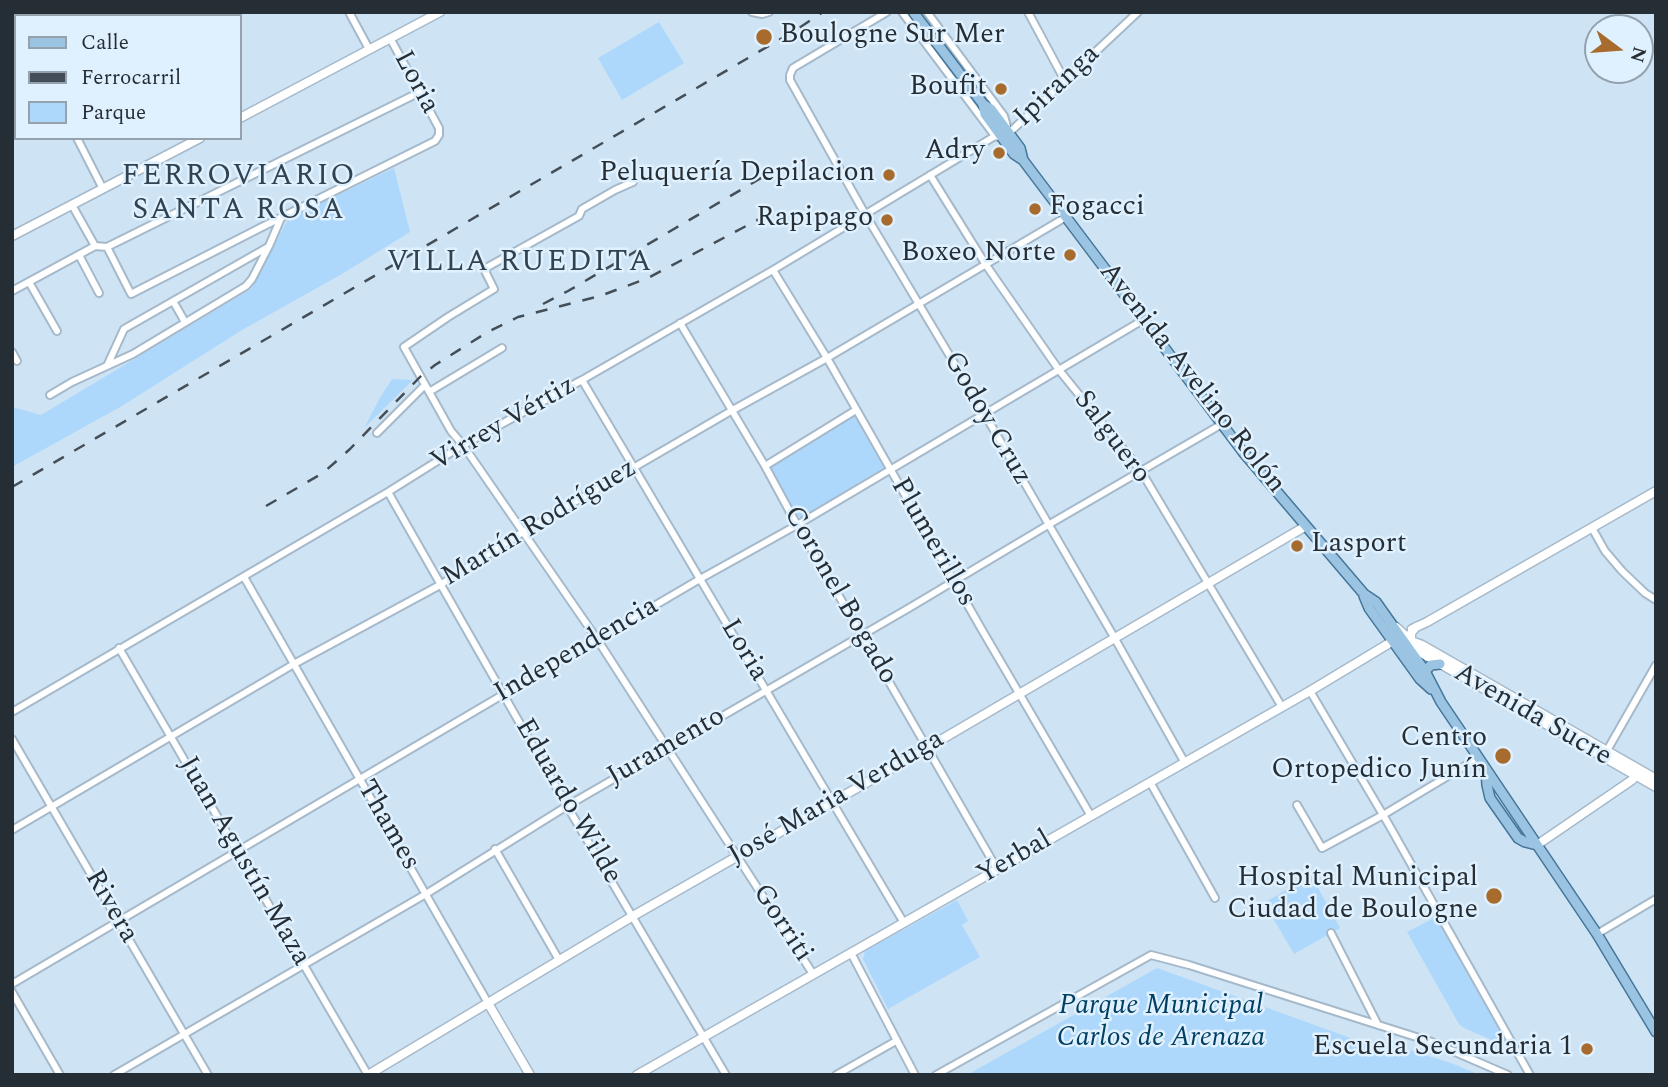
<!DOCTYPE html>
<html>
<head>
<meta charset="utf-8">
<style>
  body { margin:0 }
  #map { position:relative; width:1668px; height:1087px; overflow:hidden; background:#cee4f5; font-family:Spectral,serif }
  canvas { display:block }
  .frame { position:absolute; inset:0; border:14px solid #262e35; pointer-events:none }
  .legend { position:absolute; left:14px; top:14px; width:228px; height:126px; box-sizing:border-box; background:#dff0fe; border:2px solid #95a2ae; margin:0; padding:9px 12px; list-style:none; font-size:21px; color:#262e35 }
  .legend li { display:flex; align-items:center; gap:14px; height:35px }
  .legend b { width:35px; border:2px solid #95a2ae }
  .north { position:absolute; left:1584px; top:14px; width:70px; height:70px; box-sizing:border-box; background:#dff0fe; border:2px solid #95a2ae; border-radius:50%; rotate:106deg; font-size:19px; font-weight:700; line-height:28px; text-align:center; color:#262e35 }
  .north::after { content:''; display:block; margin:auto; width:24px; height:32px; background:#a86b2e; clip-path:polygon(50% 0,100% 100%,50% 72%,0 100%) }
</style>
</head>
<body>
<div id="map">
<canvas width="1668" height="1087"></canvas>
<div class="frame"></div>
<ul class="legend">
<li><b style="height:9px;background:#9bc4e2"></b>Calle</li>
<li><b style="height:9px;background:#444e57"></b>Ferrocarril</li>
<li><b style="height:19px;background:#add8fb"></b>Parque</li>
</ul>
<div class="north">N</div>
</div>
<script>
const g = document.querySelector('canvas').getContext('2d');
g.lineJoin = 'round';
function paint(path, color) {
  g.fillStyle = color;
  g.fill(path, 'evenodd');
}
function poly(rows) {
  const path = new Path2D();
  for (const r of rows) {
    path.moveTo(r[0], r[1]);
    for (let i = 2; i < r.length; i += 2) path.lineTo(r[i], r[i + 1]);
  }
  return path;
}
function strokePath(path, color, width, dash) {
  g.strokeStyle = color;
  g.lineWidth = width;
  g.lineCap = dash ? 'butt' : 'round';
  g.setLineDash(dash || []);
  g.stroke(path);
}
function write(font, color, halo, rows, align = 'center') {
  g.font = font + ' Spectral,serif';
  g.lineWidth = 5;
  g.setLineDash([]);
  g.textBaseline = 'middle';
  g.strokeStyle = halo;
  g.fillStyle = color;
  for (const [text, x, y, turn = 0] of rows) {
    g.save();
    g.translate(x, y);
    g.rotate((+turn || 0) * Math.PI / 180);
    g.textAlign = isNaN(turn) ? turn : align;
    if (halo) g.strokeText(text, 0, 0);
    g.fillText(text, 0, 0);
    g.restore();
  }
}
paint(poly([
  [659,22,684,63,622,100,598,58],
  [394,168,410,232,342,274,242,330,122,406,12,467,12,407,41,415,251,289,288,219],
  [392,379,413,380,364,428,381,396],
  [856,414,885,467,801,518,795,515,770,467],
  [1311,875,1340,928,1294,954,1264,903],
  [957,900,968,921,962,925,980,957,888,1009,863,959,865,951],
  [1436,917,1511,1050,1501,1044,1464,1028,1459,1024,1407,932],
  [1157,968,1381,1049,1386,1043,1451,1063,1480,1075,967,1075]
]), '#add8fb');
const street = poly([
  [349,12,369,49],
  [752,12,762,14,769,12],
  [887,12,793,68,790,75,790,80,865,214,984,413,1114,637,1185,763],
  [902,12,995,136,999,137],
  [927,12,1004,116,1009,133,1138,12],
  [1028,12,1065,81],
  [12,14,16,21],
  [184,16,190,12],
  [12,107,16,105],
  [77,138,103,189],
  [930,175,986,265,1059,370,1141,471,1282,707],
  [633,182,615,190,582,209,579,216,484,269,494,289,448,317,404,347,451,431,463,445,597,639,813,974],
  [72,205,95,246],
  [107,247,131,294,262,227,435,141,439,135,439,128,390,38],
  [79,255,99,293],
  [773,270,827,358,982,630,1091,816],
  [29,282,57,331],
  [12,291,95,246,107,247,420,92],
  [173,301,185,322],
  [680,323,765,466,797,525,862,635,997,869],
  [12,352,17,361],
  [107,366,124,329,268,247],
  [582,380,904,923],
  [429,392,502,348],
  [50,395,72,382,133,354,246,286,252,279,269,246,281,218],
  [377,433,425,385],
  [765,466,856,410],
  [388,492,567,806,726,1075],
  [1592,528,1605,551,1622,571,1645,593,1656,600],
  [244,577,488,1003],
  [119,648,368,1075],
  [1310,691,1389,825,1530,1075],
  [12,712,388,492,463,445,582,380,773,270,995,136],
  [12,739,208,1075],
  [1605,754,1656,665],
  [1150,782,1215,898],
  [1297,805,1322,848,1383,815,1478,758],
  [12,830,294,664,440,585,523,532,731,411,827,358,1066,217],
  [495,849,559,960],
  [1331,933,1378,1025],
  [1597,934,1656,899],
  [851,953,915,1075],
  [12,984,504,694,700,579,797,525,1143,320],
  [12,992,60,1075],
  [114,1075,426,894,567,806,909,608,1048,525,1222,424],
  [836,1075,896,1041],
  [936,1075,1151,955,1189,965,1432,1042,1508,1075]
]);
const secondary = poly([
  [240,118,440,12],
  [12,236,200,138],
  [1396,627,1411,641,1422,645,1656,779],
  [1416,627,1411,633,1411,641,1423,654,1656,787],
  [1412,629,1427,622,1656,491],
  [1537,845,1632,780,1639,772],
  [488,1003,530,1075],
  [368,1075,633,916,927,748,1306,526],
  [637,1075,1310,691,1393,641]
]);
const primary = poly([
  [914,13,983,104,991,109,1020,148,1023,160],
  [983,104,985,114,1014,154,1023,160,1243,452,1364,594,1376,602,1425,671,1441,702,1597,934,1656,1032],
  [1364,596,1369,608,1420,679,1431,689],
  [1425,671,1431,665,1440,664],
  [1486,771,1487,785,1490,798,1518,838,1525,842,1537,845]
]);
strokePath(street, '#a5b9ca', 10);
strokePath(secondary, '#a5b9ca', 11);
strokePath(primary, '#467699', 12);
strokePath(street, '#fff', 6);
strokePath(secondary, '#fff', 8);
strokePath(primary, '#9bc4e2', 9);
strokePath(poly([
  [543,304,568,291,773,171],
  [12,487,618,134,796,30,823,12],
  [266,506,323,473,350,449,421,376,435,365,486,333,518,317,600,296,648,278,765,216]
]), '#444e57', 2.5, [12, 12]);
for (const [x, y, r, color] of [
  [764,37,9,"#a86b2e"],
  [1001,89,7,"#a86b2e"],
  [999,153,7,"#a86b2e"],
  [889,175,7,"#a86b2e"],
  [1035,209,7,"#a86b2e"],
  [887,220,7,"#a86b2e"],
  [1070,255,7,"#a86b2e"],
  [1297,546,7,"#a86b2e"],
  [1503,756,9,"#a86b2e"],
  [1494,896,9,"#a86b2e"],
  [1587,1049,7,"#a86b2e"]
]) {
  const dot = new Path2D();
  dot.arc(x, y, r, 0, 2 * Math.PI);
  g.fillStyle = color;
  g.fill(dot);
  strokePath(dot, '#dff0fe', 2.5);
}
write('28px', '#262e35', '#dff0fe', [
  ["Boulogne Sur Mer",780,37,"left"],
  ["Boufit",987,89],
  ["Adry",985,153],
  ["Peluquería Depilacion",875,175],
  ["Fogacci",1049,209,"left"],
  ["Rapipago",873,220],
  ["Boxeo Norte",1056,255],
  ["Lasport",1311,546,"left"],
  ["Centro",1487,740],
  ["Ortopedico Junín",1487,772],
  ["Hospital Municipal",1478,880],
  ["Ciudad de Boulogne",1478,912],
  ["Escuela Secundaria 1",1573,1049]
], 'right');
write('28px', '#262e35', '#dff0fe', [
  ["Loria",415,83,62],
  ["Ipiranga",1058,87,-43],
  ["Avenida Avelino Rolón",1191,379,52],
  ["Godoy Cruz",986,419,60],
  ["Virrey Vértiz",504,425,-30],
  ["Salguero",1111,438,53],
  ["Martín Rodríguez",540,524,-31],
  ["Plumerillos",932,543,60],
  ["Coronel Bogado",839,596,60],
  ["Independencia",577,651,-30],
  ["Loria",743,651,59],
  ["Avenida Sucre",1532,716,30],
  ["Juramento",667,748,-30],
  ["José Maria Verduga",837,799,-30],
  ["Eduardo Wilde",567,802,60],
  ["Thames",387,826,60],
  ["Yerbal",1015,859,-30],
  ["Juan Agustín Maza",243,862,60],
  ["Rivera",110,907,60],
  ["Gorriti",781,924,57]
]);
write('italic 28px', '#013f63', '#dff0fe', [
  ["Parque Municipal",1161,1008],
  ["Carlos de Arenaza",1161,1040]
]);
g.letterSpacing = '2px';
write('30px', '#314250', '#dff0fe', [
  ["FERROVIARIO",239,178],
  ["SANTA ROSA",239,212],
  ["VILLA RUEDITA",520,264]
]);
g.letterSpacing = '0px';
</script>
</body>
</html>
